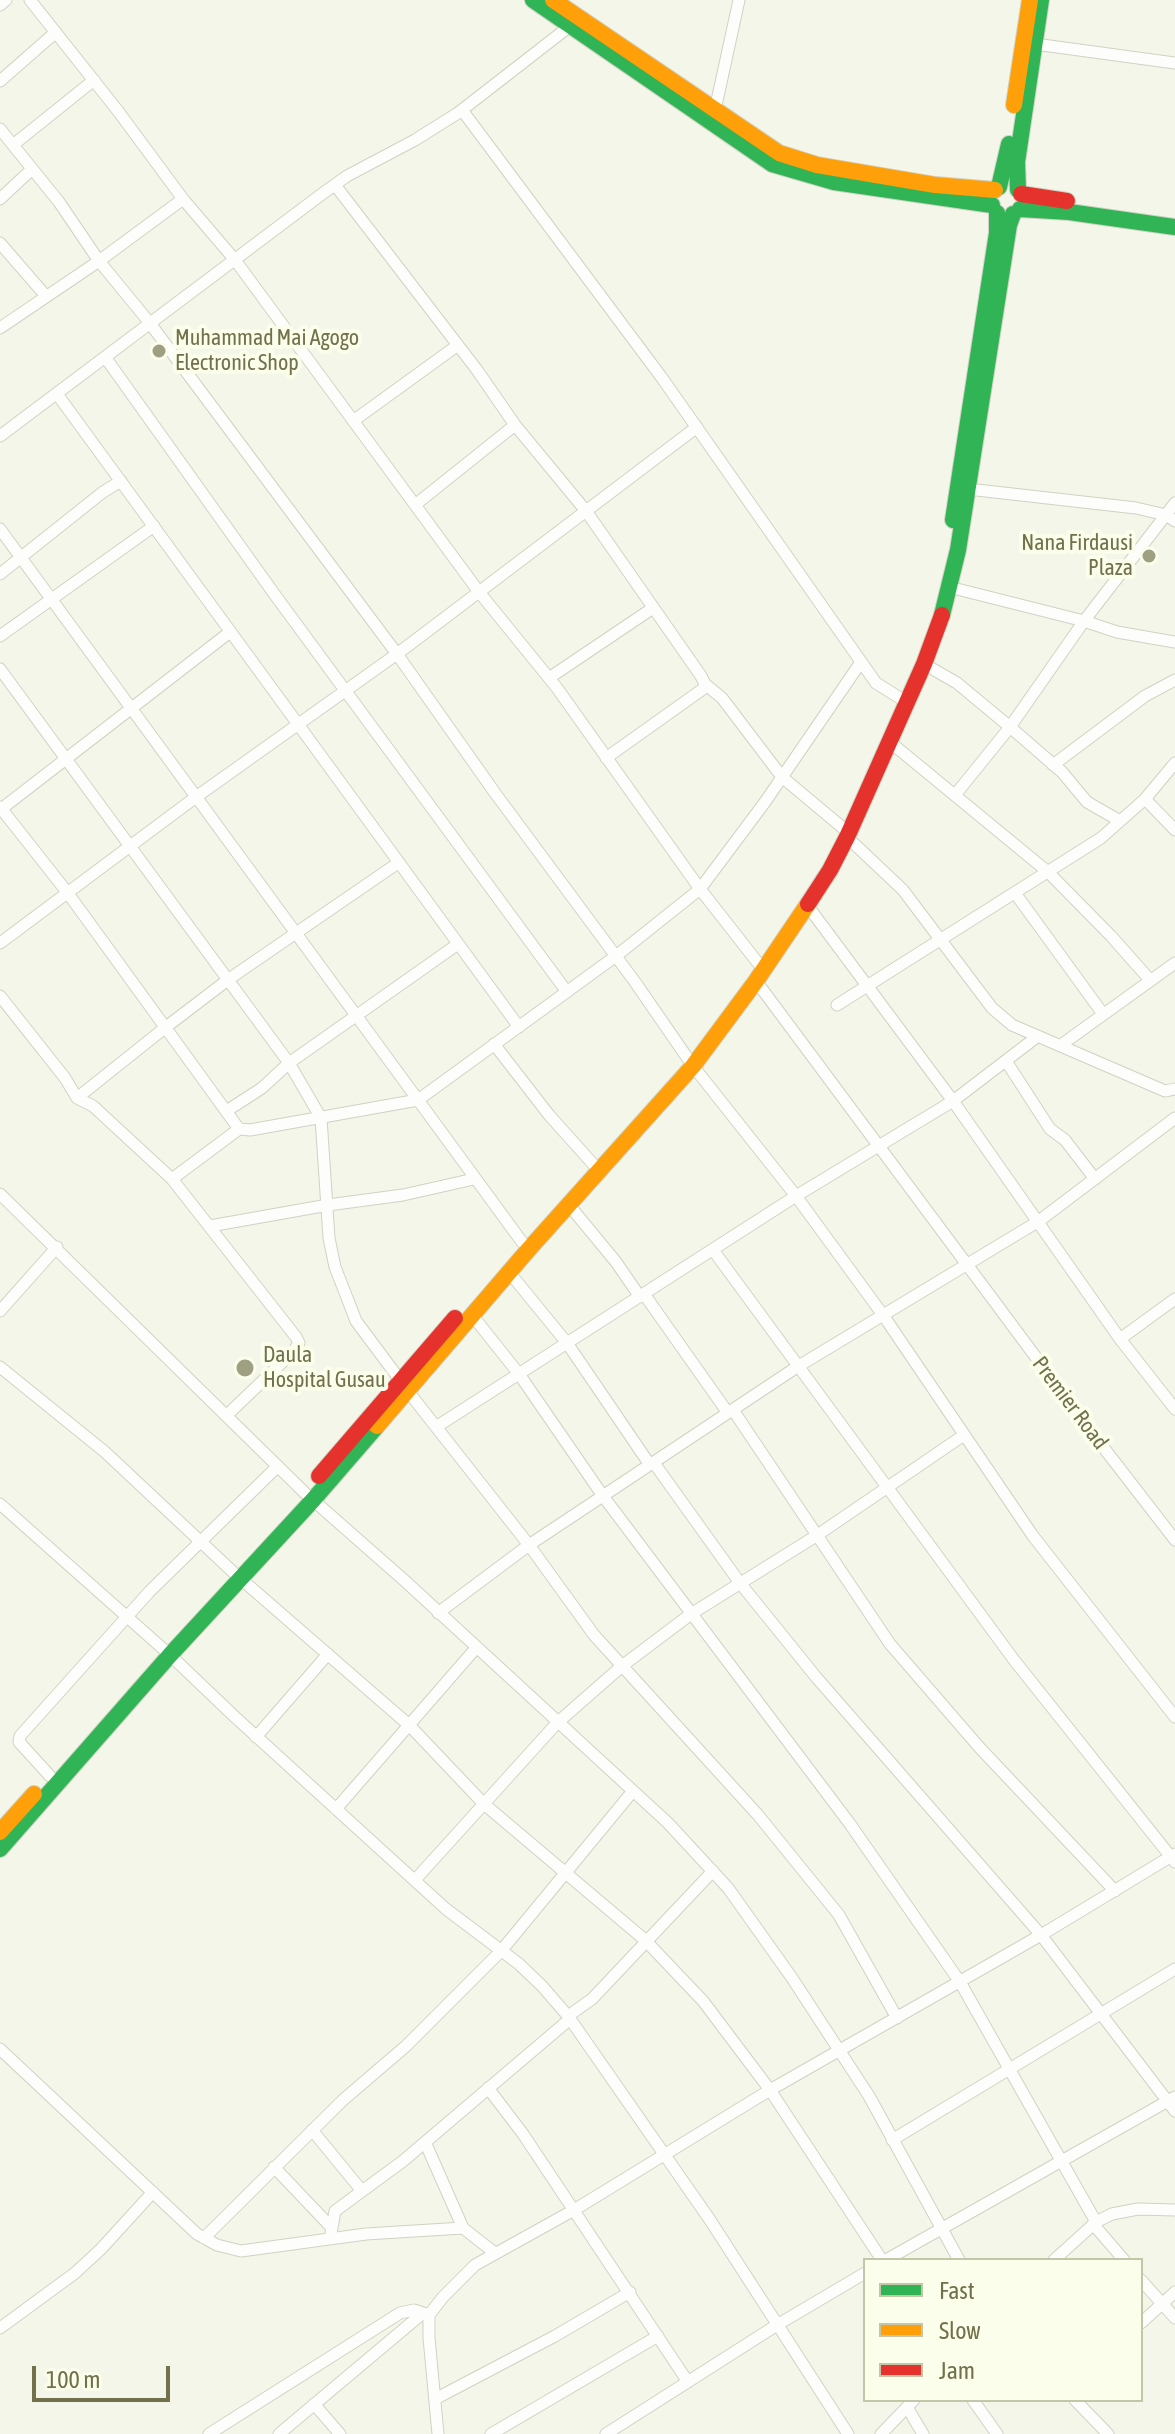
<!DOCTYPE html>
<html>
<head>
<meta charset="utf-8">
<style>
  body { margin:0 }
  #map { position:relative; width:1175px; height:2434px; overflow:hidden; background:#f3f6e9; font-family:"Asap Condensed",sans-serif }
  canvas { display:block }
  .legend { position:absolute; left:863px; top:2258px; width:280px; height:144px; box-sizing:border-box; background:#fafeea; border:2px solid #c4c6aa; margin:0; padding:10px 14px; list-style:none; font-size:24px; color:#72714b }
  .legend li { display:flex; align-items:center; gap:16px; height:40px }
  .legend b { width:40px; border:2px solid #c4c6aa }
  .scale { position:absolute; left:32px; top:2366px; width:138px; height:36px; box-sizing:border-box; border:4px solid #72714b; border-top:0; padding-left:10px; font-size:24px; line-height:28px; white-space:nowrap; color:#72714b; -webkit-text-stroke:6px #fafeea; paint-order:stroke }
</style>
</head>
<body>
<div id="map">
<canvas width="1175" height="2434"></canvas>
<ul class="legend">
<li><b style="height:10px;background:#30b455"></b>Fast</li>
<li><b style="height:10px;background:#ff9f0a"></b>Slow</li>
<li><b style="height:10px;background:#e5322d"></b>Jam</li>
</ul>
<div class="scale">100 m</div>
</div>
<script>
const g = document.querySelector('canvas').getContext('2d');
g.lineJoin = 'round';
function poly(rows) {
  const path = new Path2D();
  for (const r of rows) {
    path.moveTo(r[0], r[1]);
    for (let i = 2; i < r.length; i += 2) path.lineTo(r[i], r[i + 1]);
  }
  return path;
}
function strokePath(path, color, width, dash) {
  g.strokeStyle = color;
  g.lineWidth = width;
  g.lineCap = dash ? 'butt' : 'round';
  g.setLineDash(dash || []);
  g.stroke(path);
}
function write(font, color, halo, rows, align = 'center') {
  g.font = font + ' "Asap Condensed",sans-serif';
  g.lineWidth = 8;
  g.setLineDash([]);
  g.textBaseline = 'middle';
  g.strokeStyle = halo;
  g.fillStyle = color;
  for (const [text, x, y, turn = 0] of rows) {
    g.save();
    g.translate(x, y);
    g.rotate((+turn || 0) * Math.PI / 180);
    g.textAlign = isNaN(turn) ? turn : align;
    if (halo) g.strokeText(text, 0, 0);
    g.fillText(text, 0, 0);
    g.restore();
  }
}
const street = poly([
  [30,0,118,111,183,199,235,260,479,592,557,688,700,889,758,963],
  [0,5,6,0],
  [1035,44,1175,63],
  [0,81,56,32],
  [462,110,662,378,876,683,900,698],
  [715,110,739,0],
  [0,129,59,202,99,261,149,322,397,654,495,793,635,982,693,1066,796,1196,883,1315,1033,1536,1175,1717],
  [13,145,94,80],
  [335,185,477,370,515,425,586,511,701,676,705,684,703,689,606,758],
  [0,199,32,169],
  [0,243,45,295],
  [0,328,99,261,183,199],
  [105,357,275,595,567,992],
  [57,394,519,1027],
  [353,421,458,345],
  [0,436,322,194,347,176,415,140,458,113,570,26],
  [968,489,1136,508,1166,515,1175,521],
  [415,505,515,425],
  [0,529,522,1242],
  [0,574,103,492,121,481],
  [949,587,1084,621,1117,632,1175,642],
  [0,636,154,526],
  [924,664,957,683,1010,727,1062,772,1087,802,1120,821],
  [0,669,289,1063,321,1118,329,1238,335,1267,356,1321,400,1380],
  [549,678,653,608],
  [705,684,722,698,782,777,843,828],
  [890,742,1048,872,1111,936,1150,980],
  [1053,765,1145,696,1175,680],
  [955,795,1010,727,1084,621,1175,503],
  [1145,799,1175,830],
  [0,807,67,892,239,1129],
  [0,810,230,632],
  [847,837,903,890,992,1008,1012,1025,1165,1091,1175,1089],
  [1015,893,1103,1014],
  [807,905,953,1101,1120,1339,1175,1409],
  [0,943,196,797,397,654,697,427],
  [756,981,1093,1434,1175,1540],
  [0,996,65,1078,77,1098,93,1106,172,1179,296,1337,299,1343,294,1351,227,1415],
  [837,1005,1101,838,1145,799,1175,763],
  [494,1044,549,1115,593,1164],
  [1061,1045,1175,963],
  [1006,1061,1050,1129,1065,1140,1095,1179],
  [77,1098,166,1027,229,979,398,863],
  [228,1110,262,1088,289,1063,458,944],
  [172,1179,239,1129,250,1130,418,1100,616,956,700,889,765,802,861,662],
  [0,1194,305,1493],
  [569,1205,616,1262,640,1297],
  [210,1226,328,1205,403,1195,474,1179],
  [713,1250,1014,1660,1175,1862],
  [509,1272,567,1343,650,1465],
  [644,1294,728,1413],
  [0,1311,57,1247],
  [472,1315,519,1374,603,1496,850,1824,960,1982,1096,2222],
  [1120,1339,1175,1299],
  [0,1367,105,1452,233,1572],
  [407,1390,529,1545,594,1635,758,1815,839,1915,897,2018],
  [733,1410,890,1644,979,1747,1115,1891],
  [436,1427,796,1196,953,1101,1038,1036],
  [654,1463,740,1583,816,1677,1041,1935,1175,2111],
  [313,1500,405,1581,668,1823,728,1888,792,1978,869,2096,959,2260],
  [0,1504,170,1655,235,1717,446,1909,519,1964,542,1986,568,2016,710,2220,848,2434],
  [241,1579,409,1725,484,1804,645,1940,683,1980,703,2001,770,2090,882,2260],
  [438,1613,529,1545,797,1367,1039,1221,1175,1118],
  [256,1737,328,1654],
  [50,1776,19,1742,20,1736,150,1591,278,1466],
  [336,1809,476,1648],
  [415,1880,557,1723,622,1666,691,1614,816,1536,964,1435],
  [568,2016,592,1999,713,1871],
  [0,2049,197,2234,217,2245,241,2251,366,2234,463,2228],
  [488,2088,523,2134,688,2382],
  [312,2130,362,2191],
  [892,2140,1175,1969],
  [425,2142,463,2228,495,2253],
  [274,2167,331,2227],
  [1093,2224,1124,2260],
  [204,2238,343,2100,406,2046,501,1951,633,1791],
  [330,2239,335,2211,403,2161,570,2019],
  [886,2260,1175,2097],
  [1054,2260,1096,2222,1112,2214,1138,2209,1175,2210],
  [1141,2280,1175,2318],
  [1141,2323,1175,2292],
  [0,2328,75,2273,101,2249,153,2192],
  [435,2399,555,2336,630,2292],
  [973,2400,997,2434],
  [1075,2400,1108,2434],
  [314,2404,340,2434],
  [907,2407,923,2434],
  [209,2434,400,2313,414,2310,429,2315],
  [279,2434,423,2313],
  [438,2434,429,2338,429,2315,443,2297,475,2265,574,2210,770,2090,1041,1935,1175,1854],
  [491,2434,658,2336],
  [606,2434,777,2325,865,2273],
  [881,2434,914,2400]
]);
const fast = poly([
  [533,0,772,164,834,182,992,205],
  [999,187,1009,144],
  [1018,190,1017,162,1041,0],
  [1020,209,1069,212,1175,227],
  [953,520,997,233,997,213],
  [942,615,958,550,1009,225,1013,214],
  [0,1849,170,1655,313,1500,377,1426]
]);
const slow = poly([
  [553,0,779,153,817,165,935,185,995,190],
  [1014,105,1030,0],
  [377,1426,529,1249,693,1066,756,981,808,904],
  [0,1832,34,1794]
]);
const jam = poly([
  [1021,194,1067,201],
  [808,904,830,870,847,837,924,664,942,615],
  [319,1476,455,1318]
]);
strokePath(street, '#d0d2c3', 13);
strokePath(fast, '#d0d2c3', 18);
strokePath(slow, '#d0d2c3', 18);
strokePath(jam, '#d0d2c3', 18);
strokePath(street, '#fdfefc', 11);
strokePath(fast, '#30b455', 16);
strokePath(slow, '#ff9f0a', 16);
strokePath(jam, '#e5322d', 16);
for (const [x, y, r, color] of [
  [159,351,8,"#9fa082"],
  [1149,556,8,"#9fa082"],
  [245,1368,10,"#9fa082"]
]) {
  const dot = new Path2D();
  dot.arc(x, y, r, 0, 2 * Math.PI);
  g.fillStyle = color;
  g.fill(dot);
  strokePath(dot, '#fafeea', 3);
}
write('22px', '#72714b', '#fafeea', [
  ["Muhammad Mai Agogo",175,338],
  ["Electronic Shop",175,363],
  ["Nana Firdausi",1133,543,"right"],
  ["Plaza",1133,568,"right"],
  ["Daula",263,1355],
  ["Hospital Gusau",263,1380]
], 'left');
write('22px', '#72714b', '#fafeea', [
  ["Premier Road",1070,1403,53]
]);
</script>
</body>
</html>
